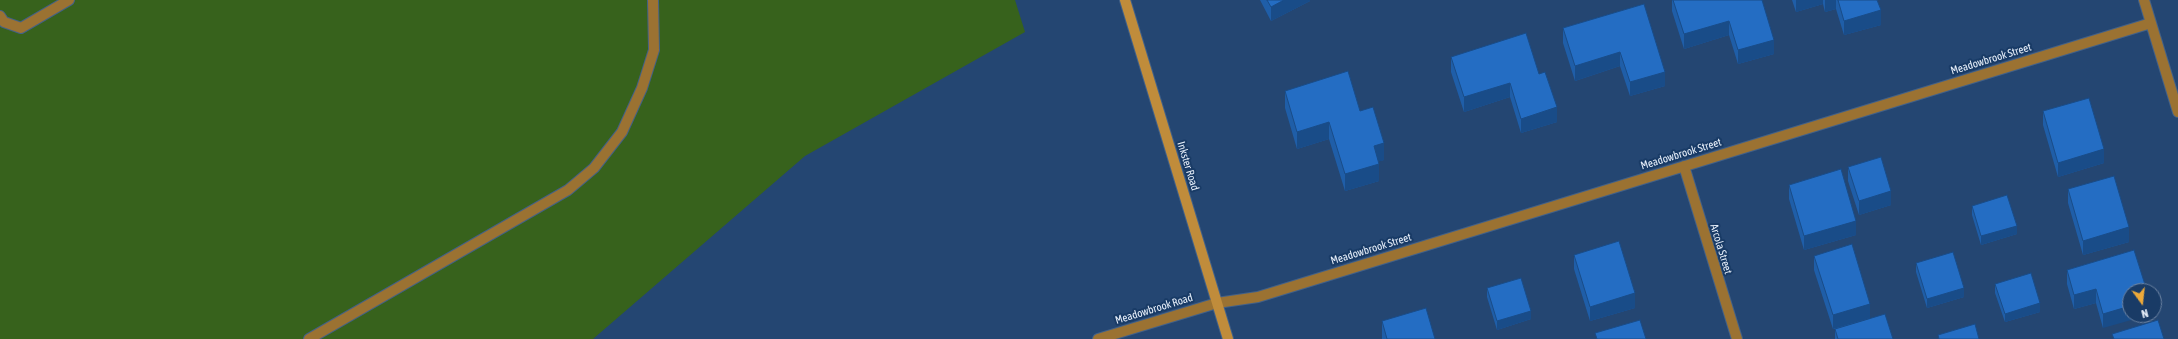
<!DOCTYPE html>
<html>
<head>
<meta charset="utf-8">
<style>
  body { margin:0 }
  #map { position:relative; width:2178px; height:339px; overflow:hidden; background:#244672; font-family:"Asap Condensed",sans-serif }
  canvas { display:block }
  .north { position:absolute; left:2122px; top:283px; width:40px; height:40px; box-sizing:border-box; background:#193b66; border:1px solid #6c83a2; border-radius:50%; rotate:165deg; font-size:11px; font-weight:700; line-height:16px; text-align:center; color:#e8f0fb }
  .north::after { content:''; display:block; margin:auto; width:14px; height:18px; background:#eca93a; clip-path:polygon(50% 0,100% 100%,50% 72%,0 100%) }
</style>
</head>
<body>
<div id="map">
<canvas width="2178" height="339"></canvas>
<div class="north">N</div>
</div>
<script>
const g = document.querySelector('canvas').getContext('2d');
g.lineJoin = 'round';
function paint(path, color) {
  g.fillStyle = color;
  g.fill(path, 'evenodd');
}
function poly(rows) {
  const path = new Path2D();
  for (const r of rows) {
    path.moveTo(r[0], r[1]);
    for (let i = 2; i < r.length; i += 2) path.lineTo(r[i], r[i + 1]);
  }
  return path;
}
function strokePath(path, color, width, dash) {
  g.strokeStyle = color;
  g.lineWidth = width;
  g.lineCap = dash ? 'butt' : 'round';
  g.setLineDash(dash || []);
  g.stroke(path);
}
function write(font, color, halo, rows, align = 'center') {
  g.font = font + ' "Asap Condensed",sans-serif';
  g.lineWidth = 4;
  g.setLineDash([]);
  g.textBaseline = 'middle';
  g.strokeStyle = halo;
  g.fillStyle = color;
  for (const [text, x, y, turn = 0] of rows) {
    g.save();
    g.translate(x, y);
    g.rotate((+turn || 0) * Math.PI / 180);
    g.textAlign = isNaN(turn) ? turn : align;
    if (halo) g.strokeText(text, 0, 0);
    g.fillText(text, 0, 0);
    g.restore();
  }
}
paint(poly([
  [0,0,1015,0,1025,32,805,156,593,339,0,339]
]), '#37621c');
const lane = poly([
  [0,16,4,22,21,28,69,0],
  [309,339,568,190,594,168,622,132,642,88,654,50,653,0]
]);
const street = poly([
  [2144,0,2178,112],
  [1684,166,1737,339],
  [1098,339,1217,303,1258,297,2151,23]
]);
const secondary = poly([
  [1125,0,1228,339]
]);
strokePath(lane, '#436188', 12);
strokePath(street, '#436188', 12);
strokePath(secondary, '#436188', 12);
strokePath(lane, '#9b7232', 10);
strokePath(street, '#9b7232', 10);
strokePath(secondary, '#c08c3b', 10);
paint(poly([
  [1260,0,1310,0,1310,1,1271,21],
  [1672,0,1762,0,1774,54,1738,64,1729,35,1684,49,1672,11],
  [1792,0,1877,0,1881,25,1844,35,1836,9,1825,12,1823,4,1796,12],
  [1644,4,1665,86,1630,96,1620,66,1575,81,1563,43,1563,28],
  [1451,57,1539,74,1557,122,1521,133,1510,97,1464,112,1451,72],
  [1285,91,1360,111,1384,160,1379,161,1379,181,1345,191,1329,139,1297,149,1285,108],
  [2043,111,2104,163,2058,177,2043,125],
  [1848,167,1891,205,1859,215,1848,181],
  [1789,185,1856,235,1804,250,1789,199],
  [2068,189,2129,242,2083,255,2068,203],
  [1972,206,2017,234,1981,245,1972,215],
  [2134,250,2103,328,2096,303,2074,309,2067,284,2067,270],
  [1574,255,1635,308,1590,321,1574,269],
  [1814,256,1870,318,1836,329,1893,339,1835,339,1835,329,1833,329,1814,270],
  [1916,263,1964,297,1927,308,1916,272],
  [1995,284,2040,312,2005,322,1995,293],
  [1487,288,1531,319,1497,330,1487,297],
  [1382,321,1435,339,1382,339]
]), '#1f5ea8');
paint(poly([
  [1284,0,1310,0,1310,1,1271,21,1271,7],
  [1796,0,1823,0,1823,4,1796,12],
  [1825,0,1836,0,1836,9,1825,12],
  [1881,10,1881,25,1844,35,1844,21],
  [1729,21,1729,35,1684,49,1684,34],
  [1774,40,1774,54,1738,64,1738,50],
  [1620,52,1620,66,1575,81,1575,66],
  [1665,72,1665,86,1630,96,1630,82],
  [1510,83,1510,97,1464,112,1464,97],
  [1557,107,1557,122,1521,133,1521,119],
  [1329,122,1329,139,1297,149,1297,132],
  [1384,143,1384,160,1374,163,1374,146],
  [2104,149,2104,163,2058,177,2058,163],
  [1379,164,1379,181,1345,191,1345,174],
  [1891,191,1891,205,1859,215,1859,201],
  [1856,221,1856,235,1804,250,1804,236],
  [2017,226,2017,234,1981,245,1981,236],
  [2129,227,2129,242,2083,255,2083,241],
  [1964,288,1964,297,1927,308,1927,299],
  [2096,289,2096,303,2074,309,2074,295],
  [1635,293,1635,308,1590,321,1590,307],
  [2040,303,2040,312,2005,322,2005,314],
  [1870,304,1870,318,1833,329,1833,315],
  [2130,306,2130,315,2149,315,2103,328,2103,314],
  [1531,311,1531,319,1497,330,1497,321]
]), '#194c88');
const building = poly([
  [1267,0,1284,0,1271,7,1267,0],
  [1673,0,1762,0,1774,40,1738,50,1729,21,1684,34,1673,0],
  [1838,0,1877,0,1881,10,1844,21,1838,0],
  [1644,4,1665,72,1630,82,1620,52,1575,66,1563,28,1644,4],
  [1526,33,1539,74,1545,72,1557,107,1521,119,1510,83,1464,97,1451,57,1526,33],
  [1348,71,1360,111,1373,107,1384,143,1374,146,1379,164,1345,174,1329,122,1297,132,1285,91,1348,71],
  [2089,98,2104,149,2058,163,2043,111,2089,98],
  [1881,157,1891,191,1859,201,1848,167,1881,157],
  [1841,169,1856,221,1804,236,1789,185,1841,169],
  [2114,176,2129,227,2083,241,2068,189,2114,176],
  [2007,195,2017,226,1981,236,1972,206,2007,195],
  [1619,241,1635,293,1590,307,1574,255,1619,241],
  [1852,244,1870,304,1833,315,1814,256,1852,244],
  [2134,250,2147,291,2130,291,2130,306,2103,314,2096,289,2074,295,2067,270,2134,250],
  [1953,252,1964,288,1927,299,1916,263,1953,252],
  [2031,273,2040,303,2005,314,1995,284,2031,273],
  [1521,278,1531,311,1497,321,1487,288,1521,278],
  [1426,308,1435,339,1387,339,1382,321,1426,308],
  [1885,314,1893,339,1838,339,1835,329,1885,314],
  [1640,320,1646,339,1597,339,1595,333,1640,320],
  [2158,320,2164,339,2114,339,2112,334,2158,320],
  [1975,324,1979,339,1939,339,1938,335,1975,324]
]);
paint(building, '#246dc3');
strokePath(building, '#194c88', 1);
write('11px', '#e8f0fb', '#193b66', [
  ["Meadowbrook Street",1991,59,-17],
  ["Meadowbrook Street",1681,154,-17],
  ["Inkster Road",1188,166,73],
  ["Meadowbrook Street",1371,249,-17],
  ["Arcola Street",1721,249,73],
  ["Meadowbrook Road",1154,309,-17]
]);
</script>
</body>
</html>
